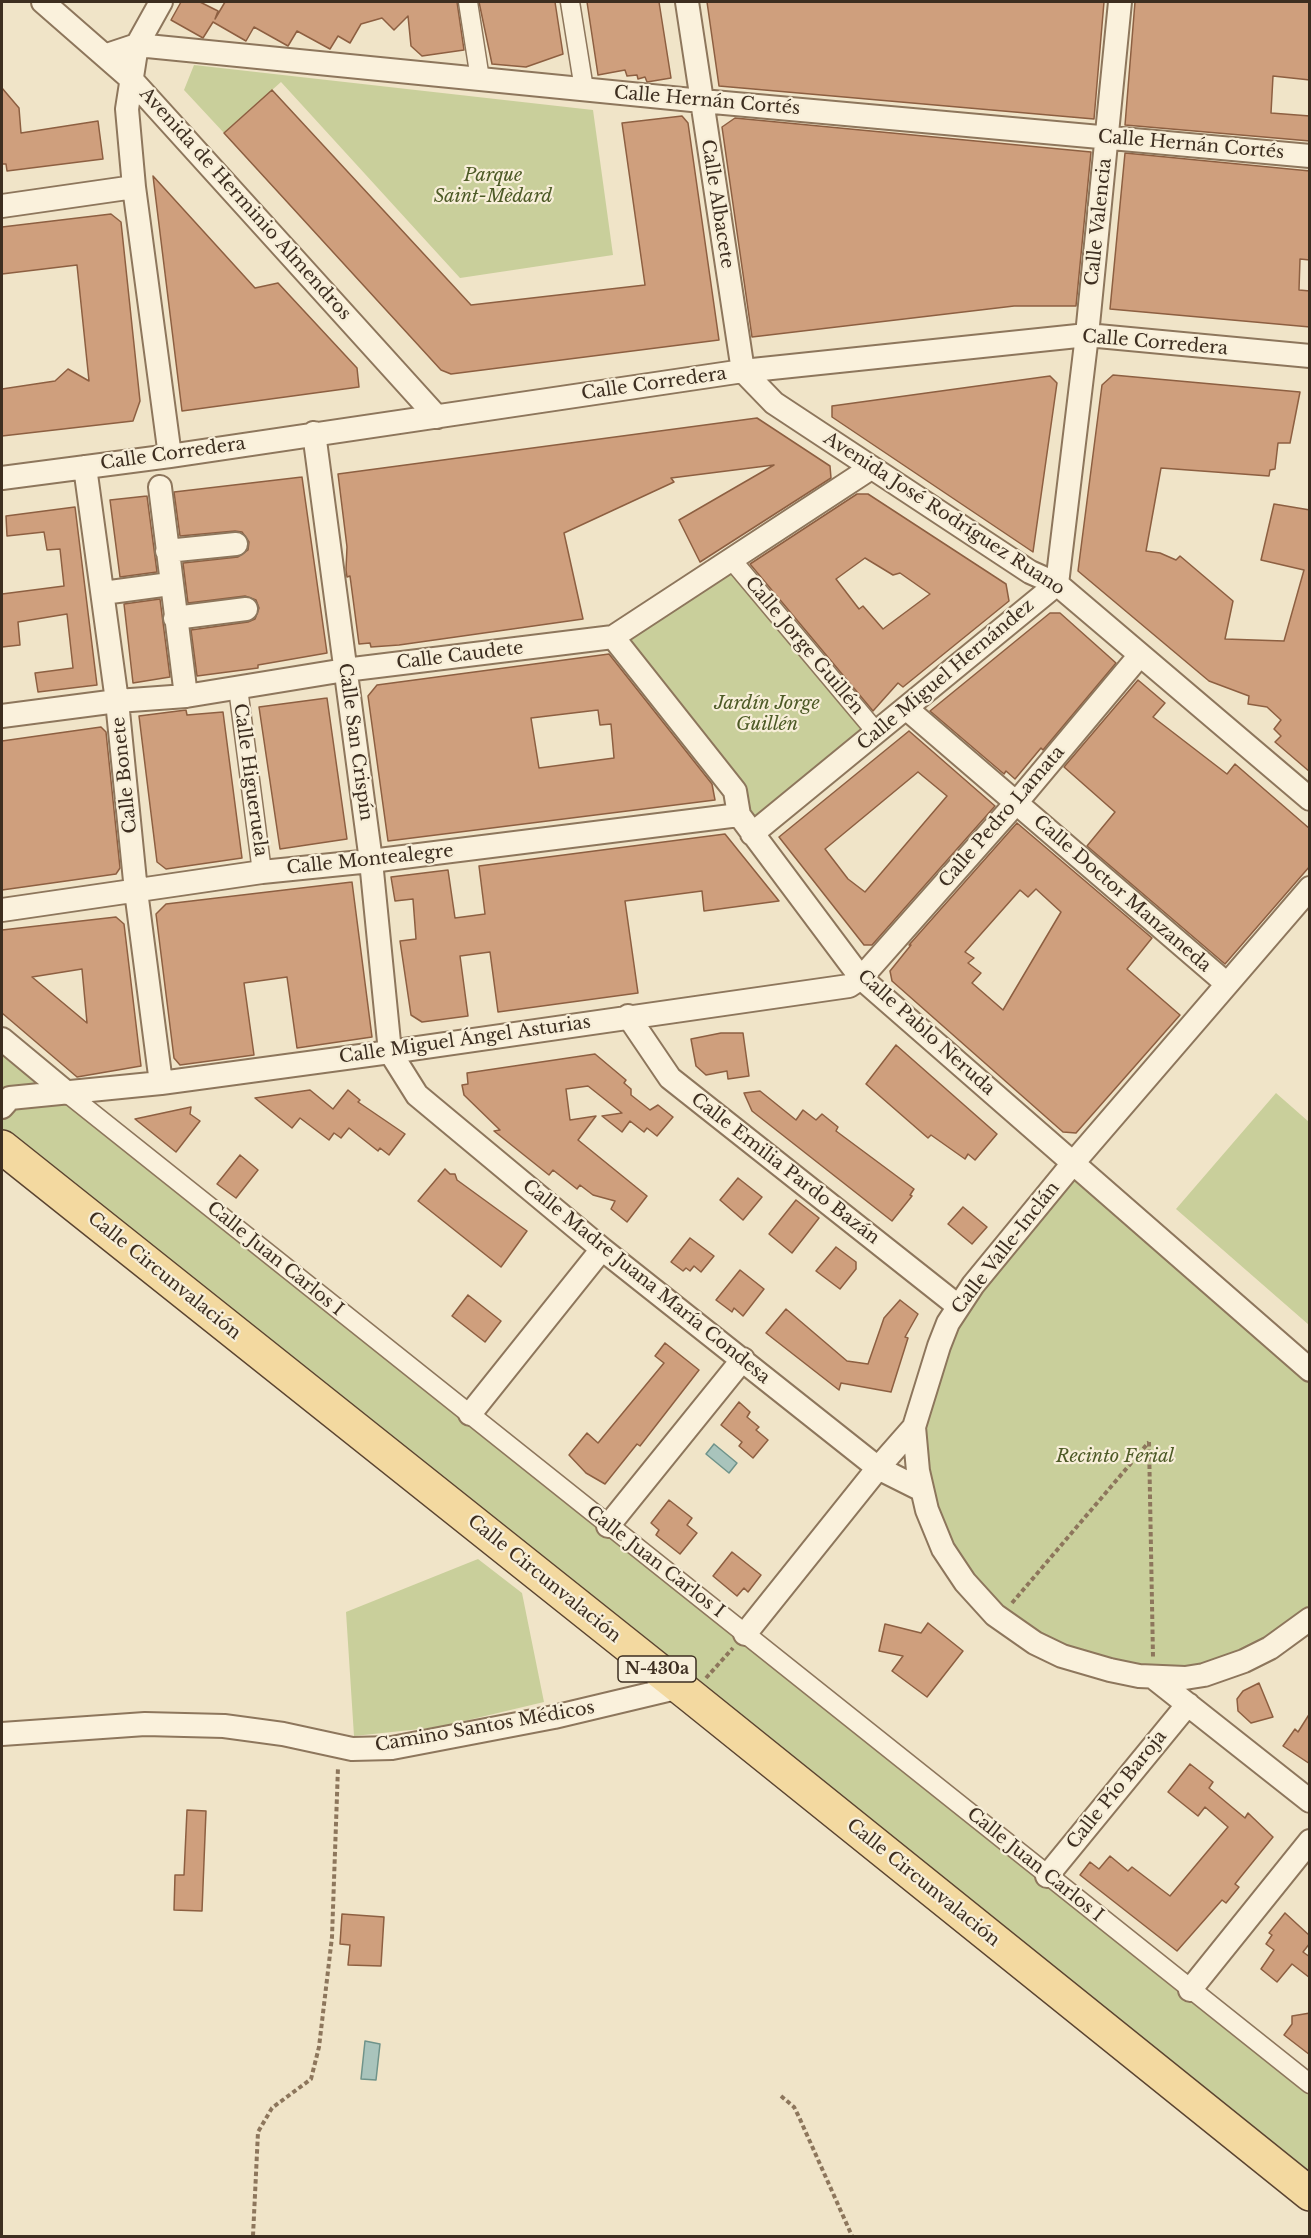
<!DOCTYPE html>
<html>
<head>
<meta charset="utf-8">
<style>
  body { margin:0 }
  #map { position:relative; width:1311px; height:2238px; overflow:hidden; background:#f0e4c8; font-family:"Libre Baskerville",serif }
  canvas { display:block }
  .frame { position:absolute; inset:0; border:3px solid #3d2e20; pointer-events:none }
</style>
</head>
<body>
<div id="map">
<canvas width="1311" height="2238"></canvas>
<div class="frame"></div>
</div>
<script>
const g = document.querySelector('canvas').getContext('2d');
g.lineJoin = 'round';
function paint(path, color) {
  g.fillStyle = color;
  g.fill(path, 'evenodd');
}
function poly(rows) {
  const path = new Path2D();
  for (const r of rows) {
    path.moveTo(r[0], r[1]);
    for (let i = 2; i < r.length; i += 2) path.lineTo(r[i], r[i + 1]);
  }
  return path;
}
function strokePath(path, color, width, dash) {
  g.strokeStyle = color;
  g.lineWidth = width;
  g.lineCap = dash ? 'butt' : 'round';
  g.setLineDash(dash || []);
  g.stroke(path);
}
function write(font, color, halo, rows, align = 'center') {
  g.font = font + ' "Libre Baskerville",serif';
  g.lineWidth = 4.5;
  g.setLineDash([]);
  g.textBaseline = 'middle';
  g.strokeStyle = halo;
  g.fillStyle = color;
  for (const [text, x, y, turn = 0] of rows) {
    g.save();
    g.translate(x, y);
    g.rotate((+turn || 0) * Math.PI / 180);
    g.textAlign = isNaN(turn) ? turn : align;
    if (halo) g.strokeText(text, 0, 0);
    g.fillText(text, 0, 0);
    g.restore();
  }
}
paint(poly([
  [194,65,593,110,613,255,460,278,281,82,224,133,184,90],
  [731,559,877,733,752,834,613,637],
  [2,1039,1309,2084,1309,2194,2,1147],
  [1276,1093,1309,1122,1309,1325,1176,1209],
  [1074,1162,1309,1370,1309,1619,1223,1669,1087,1664,979,1598,918,1471,939,1346],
  [478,1559,522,1593,544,1702,439,1727,354,1736,346,1612]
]), '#c9cf9b');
const water = poly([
  [714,1444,737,1463,729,1473,706,1454,714,1444],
  [365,2041,380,2044,376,2080,361,2079,365,2041]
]);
paint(water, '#a9c4bc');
strokePath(water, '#6f938a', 1.5);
const building = poly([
  [181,2,200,2,218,11,215,19,225,2,457,2,464,50,422,56,411,46,408,16,394,30,382,18,361,24,350,43,338,36,330,49,297,31,288,46,254,27,246,41,213,22,203,38,171,20,181,2],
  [479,2,555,2,563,54,526,67,492,64,479,2],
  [587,2,659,2,671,78,647,82,645,77,638,79,637,75,627,76,625,70,598,75,587,2],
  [707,2,1104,2,1094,119,719,86,707,2],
  [1135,2,1310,2,1310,80,1273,76,1271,113,1310,116,1310,141,1125,125,1135,2],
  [2,88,19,108,21,133,98,121,103,159,7,171,6,164,2,164,2,88],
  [272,90,471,305,645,285,622,123,682,116,688,123,719,340,451,374,441,370,224,133,272,90],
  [735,118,1091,152,1076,306,1014,306,752,337,722,127,735,118],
  [1125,153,1310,171,1310,260,1300,259,1299,290,1310,291,1310,327,1110,309,1125,153],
  [153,176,255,288,278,283,357,368,359,387,182,411,153,176],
  [111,214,121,222,140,401,133,421,2,436,2,389,55,381,68,369,89,381,77,265,2,274,2,227,111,214],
  [1113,375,1300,392,1290,443,1278,443,1275,469,1270,470,1269,476,1161,468,1146,551,1160,553,1176,560,1180,556,1233,601,1225,639,1284,641,1304,570,1261,560,1274,504,1310,510,1310,772,1275,742,1281,736,1274,729,1281,720,1267,707,1248,704,1249,696,1209,681,1078,571,1102,385,1113,375],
  [1050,376,1057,383,1033,552,832,417,832,406,1050,376],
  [757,418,830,466,831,478,700,562,679,520,774,465,671,478,674,482,564,533,583,619,399,645,371,647,370,643,359,644,350,576,347,577,346,570,347,547,338,474,757,418],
  [302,477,327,653,258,665,258,668,197,676,191,630,248,622,255,619,259,608,256,600,245,596,188,603,183,563,238,557,248,550,249,542,242,532,235,531,180,536,174,492,302,477],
  [857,494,868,494,1006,584,1009,601,903,687,898,683,873,711,750,564,857,494],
  [865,558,893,575,900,573,930,594,883,629,863,606,859,609,836,579,865,558],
  [147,496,157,572,120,577,110,500,147,496],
  [75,507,97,685,38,692,35,673,73,668,67,614,18,622,20,645,2,647,2,594,64,586,60,549,47,550,44,532,7,536,6,516,75,507],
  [160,599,170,677,133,683,124,604,160,599],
  [1050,613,1060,613,1116,663,1043,750,1041,748,1015,779,1006,771,1004,774,930,711,1050,613],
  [609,654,712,784,715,800,388,841,368,696,377,685,609,654],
  [598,710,600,725,611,724,614,758,539,768,531,718,598,710],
  [1138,680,1165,703,1153,717,1227,774,1235,764,1310,829,1310,866,1225,964,1087,846,1115,812,1064,767,1138,680],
  [327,698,347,839,280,849,259,707,327,698],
  [186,710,187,715,223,712,242,858,166,869,157,862,139,716,186,710],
  [101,727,106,732,120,868,116,874,2,890,2,741,101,727],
  [909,731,995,806,872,945,864,945,779,837,909,731],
  [918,772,947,796,865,892,848,879,825,849,918,772],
  [1017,823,1152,938,1127,969,1180,1015,1076,1133,1063,1132,892,981,890,971,911,945,909,945,1017,823],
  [1036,889,1061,912,1003,1010,972,983,981,973,968,963,974,958,965,952,1020,890,1028,897,1036,889],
  [725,834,779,901,704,911,702,891,625,901,638,993,498,1012,490,952,460,956,468,1016,422,1022,411,1015,400,941,416,939,413,899,395,901,391,877,448,870,455,918,485,914,479,866,725,834],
  [352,882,372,1037,297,1048,287,977,244,983,254,1055,180,1065,174,1058,156,914,166,904,352,882],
  [116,917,124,924,141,1066,77,1077,2,1013,2,930,116,917],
  [82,969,87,1023,32,977,82,969],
  [721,1033,743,1033,749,1076,728,1079,727,1071,706,1075,696,1066,691,1039,721,1033],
  [896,1045,997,1134,975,1160,968,1154,965,1159,931,1135,928,1138,866,1084,896,1045],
  [595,1054,626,1080,624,1083,631,1089,631,1095,650,1110,658,1105,673,1117,657,1136,647,1128,644,1132,630,1121,622,1132,602,1116,622,1113,588,1086,566,1089,570,1120,596,1116,578,1140,647,1196,627,1222,611,1209,615,1201,593,1195,580,1185,577,1189,553,1170,549,1175,494,1131,500,1130,464,1095,462,1085,468,1084,467,1073,595,1054],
  [310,1090,333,1109,348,1090,360,1100,358,1102,405,1134,389,1155,380,1148,378,1151,349,1128,341,1138,334,1133,329,1140,300,1118,292,1128,255,1098,310,1090],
  [760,1091,796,1120,803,1110,816,1120,822,1114,838,1127,836,1131,914,1189,910,1195,912,1196,892,1221,752,1111,744,1093,760,1091],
  [191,1107,190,1114,200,1121,176,1152,135,1119,191,1107],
  [240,1155,258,1170,236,1198,217,1184,240,1155],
  [445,1169,450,1174,455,1174,457,1180,527,1231,501,1267,418,1201,445,1169],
  [738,1178,762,1197,743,1220,720,1200,738,1178],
  [796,1200,819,1218,792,1253,769,1234,796,1200],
  [963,1207,987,1227,972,1244,948,1224,963,1207],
  [690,1238,714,1256,701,1272,694,1266,690,1271,686,1268,683,1271,671,1262,690,1238],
  [836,1247,856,1262,856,1269,840,1289,816,1271,836,1247],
  [740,1270,764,1289,743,1316,734,1308,732,1312,716,1300,740,1270],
  [468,1295,501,1321,485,1342,452,1316,468,1295],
  [900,1300,918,1314,905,1337,908,1338,891,1392,841,1383,839,1390,766,1333,786,1309,847,1361,868,1364,884,1318,900,1300],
  [665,1343,699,1370,640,1446,637,1444,605,1484,586,1473,569,1455,587,1433,598,1443,664,1363,655,1356,665,1343],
  [739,1402,750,1412,747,1417,759,1427,756,1430,768,1440,753,1458,739,1446,742,1442,721,1425,739,1402],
  [669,1500,692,1518,687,1525,697,1533,680,1554,656,1535,659,1530,651,1523,669,1500],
  [732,1552,761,1575,748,1592,744,1588,737,1596,713,1576,732,1552],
  [928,1623,963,1651,927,1697,892,1671,903,1656,879,1651,885,1624,921,1633,928,1623],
  [1259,1683,1273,1717,1251,1723,1238,1711,1237,1699,1243,1691,1259,1683],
  [1310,1713,1310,1764,1283,1746,1295,1729,1298,1732,1310,1713],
  [1190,1764,1213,1782,1209,1788,1245,1818,1248,1813,1273,1837,1235,1884,1239,1887,1226,1903,1222,1900,1177,1951,1080,1875,1090,1862,1099,1869,1110,1856,1128,1871,1132,1867,1170,1896,1228,1827,1205,1807,1198,1816,1168,1792,1190,1764],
  [187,1810,206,1811,202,1911,174,1910,175,1875,184,1875,187,1810],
  [1285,1913,1310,1936,1310,1943,1303,1952,1310,1957,1310,1978,1292,1964,1277,1982,1261,1969,1274,1950,1266,1944,1272,1935,1269,1933,1285,1913],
  [342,1914,384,1917,381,1966,348,1965,350,1945,340,1944,342,1914],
  [1310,2013,1310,2055,1284,2035,1292,2024,1292,2016,1310,2013]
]);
paint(building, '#cf9f7d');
strokePath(building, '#8d5f41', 1.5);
const pedestrian = poly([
  [468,2,480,79],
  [570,2,584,89],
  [731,559,877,733],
  [238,688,262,872],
  [67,1093,1310,2084]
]);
const minor = poly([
  [43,2,130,78,437,417],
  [161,2,137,45,127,109,134,187,170,456],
  [687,2,743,371],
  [107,55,137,45,702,101,1310,156],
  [2,206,134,187],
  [743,371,774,403,1030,572,1057,584,1310,799],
  [314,433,371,861,390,1052,417,1095,602,1249,878,1468,922,1490],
  [85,467,117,701,136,891,161,1083],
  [2,478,170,456,743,371,1087,335,1310,356],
  [160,487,186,696],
  [167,551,236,544],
  [103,593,170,584],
  [175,618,246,609],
  [613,637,735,791,739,815,861,978,1310,1370],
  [907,709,1227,984],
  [2,716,117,701,186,696,345,670,613,637,871,468],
  [752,834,1057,584,1087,335,1120,2],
  [2,910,262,872,371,861,739,815],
  [628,1016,670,1078,958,1306],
  [2,1039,67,1093],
  [2,1107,10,1098,161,1083,390,1052,849,986,861,978,1016,803,1140,655],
  [470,1414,602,1249],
  [914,1427,918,1471,927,1510,943,1549,965,1582,995,1615,1035,1643,1062,1656,1110,1670,1139,1676,1185,1678,1204,1675,1244,1661,1270,1648,1310,1619],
  [608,1526,743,1359],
  [745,1634,878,1468,914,1427,939,1346,948,1323,973,1285,1074,1162,1310,888],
  [1153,1677,1310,1801],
  [2,1734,145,1724,224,1726,283,1734,352,1749,392,1748,554,1717,680,1687],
  [1047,1876,1188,1704],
  [1190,1990,1310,1841]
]);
const primary = poly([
  [2,1147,691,1696,1310,2194]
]);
strokePath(pedestrian, '#8d765c', 21);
strokePath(minor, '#8d765c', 26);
strokePath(primary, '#5b4430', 36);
strokePath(poly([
  [1149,1442,1153,1657],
  [1012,1603,1149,1442],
  [706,1678,733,1648],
  [781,2096,794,2107,799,2117,852,2236],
  [253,2236,258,2132,272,2108,311,2079,319,2047,332,1937,338,1767]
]), '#8d765c', 4, [4.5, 3]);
strokePath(pedestrian, '#faf1dc', 18);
strokePath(minor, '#faf1dc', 22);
strokePath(primary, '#f3d9a0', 33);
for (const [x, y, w] of [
  [657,1669,78]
]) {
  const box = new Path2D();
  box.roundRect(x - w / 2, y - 13, w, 26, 4.5);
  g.fillStyle = '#f7eed8';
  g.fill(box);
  strokePath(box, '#3d2e20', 1.5);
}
write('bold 16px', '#3d2e20', null, [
  ["N-430a",657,1669]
]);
write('18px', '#3d2e20', '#f7eed8', [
  ["Calle Hernán Cortés",707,101,5],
  ["Calle Hernán Cortés",1191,145,5],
  ["Avenida de Herminio Almendros",245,204,48],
  ["Calle Albacete",717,204,81],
  ["Calle Valencia",1099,222,-84],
  ["Calle Corredera",1155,343,5],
  ["Calle Corredera",654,384,-8],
  ["Calle Corredera",173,454,-8],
  ["Avenida José Rodríguez Ruano",944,514,33],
  ["Calle Jorge Guillén",804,646,50],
  ["Calle Caudete",460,656,-7],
  ["Calle Miguel Hernández",946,675,-40],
  ["Calle San Crispín",355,742,82],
  ["Calle Bonete",125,775,-96],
  ["Calle Higueruela",250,780,82],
  ["Calle Pedro Lamata",1002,817,-49],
  ["Calle Montealegre",370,860,-6],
  ["Calle Doctor Manzaneda",1122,894,41],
  ["Calle Pablo Neruda",926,1033,42],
  ["Calle Miguel Ángel Asturias",465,1040,-8],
  ["Calle Emilia Pardo Bazán",785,1169,38],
  ["Calle Valle-Inclán",1006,1248,-52],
  ["Calle Juan Carlos I",275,1259,39],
  ["Calle Circunvalación",164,1276,39],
  ["Calle Madre Juana María Condesa",646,1282,39],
  ["Calle Juan Carlos I",655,1562,38],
  ["Calle Circunvalación",544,1579,39],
  ["Camino Santos Médicos",485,1727,-10],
  ["Calle Pío Baroja",1117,1790,-51],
  ["Calle Juan Carlos I",1035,1865,39],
  ["Calle Circunvalación",923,1883,39]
]);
write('italic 18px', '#4d5a26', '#f7eed8', [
  ["Parque",493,176],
  ["Saint-Mèdard",493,197],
  ["Jardín Jorge",767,704],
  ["Guillén",767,725],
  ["Recinto Ferial",1115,1457]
]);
</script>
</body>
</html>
